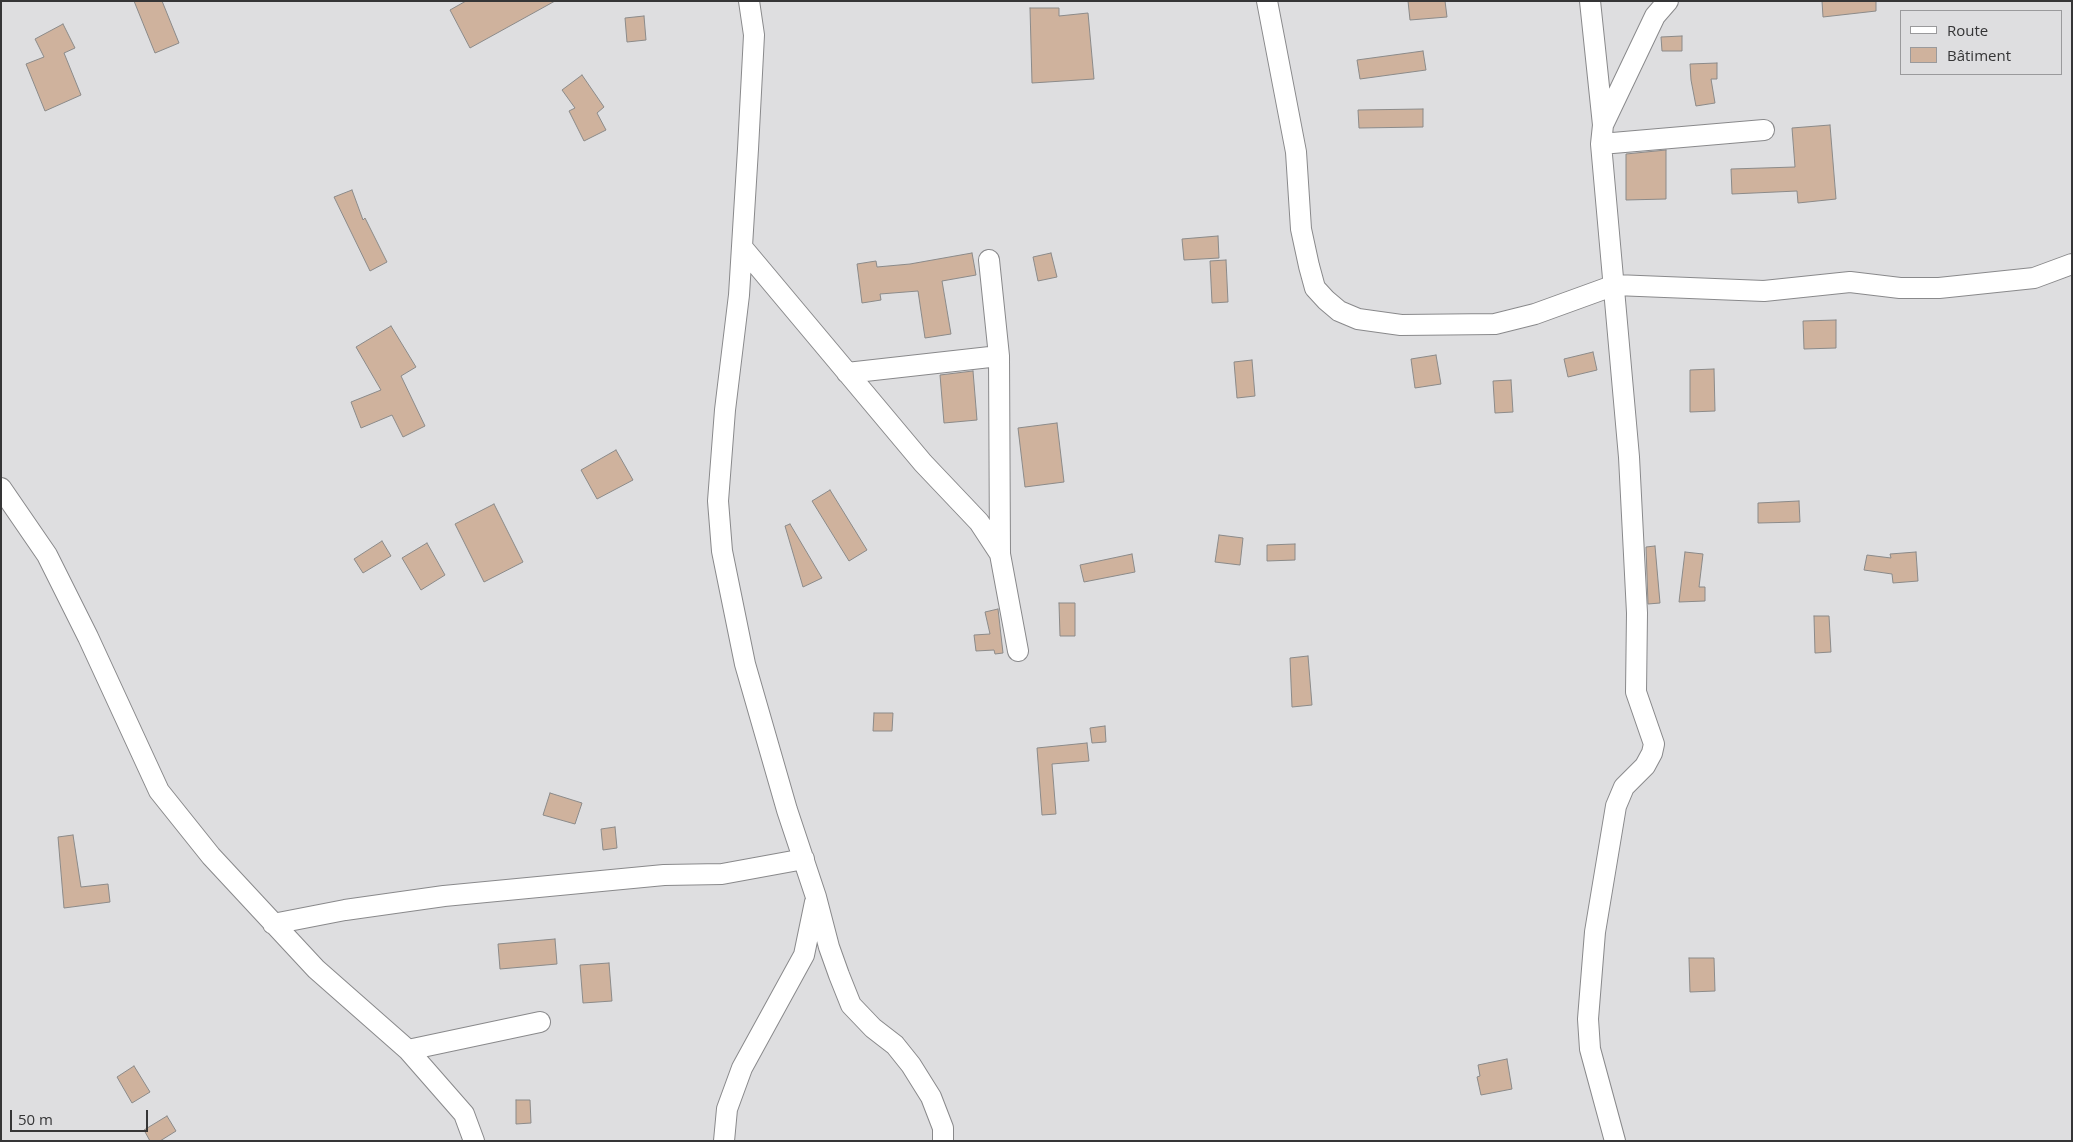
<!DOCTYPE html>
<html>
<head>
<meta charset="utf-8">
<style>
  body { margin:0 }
  #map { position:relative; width:2073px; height:1142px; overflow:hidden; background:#dedee0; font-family:"Open Sans",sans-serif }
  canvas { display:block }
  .frame { position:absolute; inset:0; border:2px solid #353536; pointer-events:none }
  .legend { position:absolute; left:1900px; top:10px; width:162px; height:65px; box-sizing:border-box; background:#dedee0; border:1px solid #9a9a9c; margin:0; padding:6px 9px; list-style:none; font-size:15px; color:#353536 }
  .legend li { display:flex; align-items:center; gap:10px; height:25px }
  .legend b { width:25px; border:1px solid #9a9a9c }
  .scale { position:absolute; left:10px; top:1110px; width:138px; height:22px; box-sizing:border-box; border:2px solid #353536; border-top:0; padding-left:6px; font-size:15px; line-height:18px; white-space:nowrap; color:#353536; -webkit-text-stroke:4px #dedee0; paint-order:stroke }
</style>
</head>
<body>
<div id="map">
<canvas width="2073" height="1142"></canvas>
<div class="frame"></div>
<ul class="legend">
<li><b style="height:6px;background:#fff"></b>Route</li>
<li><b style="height:14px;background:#cfb29d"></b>Bâtiment</li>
</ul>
<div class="scale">50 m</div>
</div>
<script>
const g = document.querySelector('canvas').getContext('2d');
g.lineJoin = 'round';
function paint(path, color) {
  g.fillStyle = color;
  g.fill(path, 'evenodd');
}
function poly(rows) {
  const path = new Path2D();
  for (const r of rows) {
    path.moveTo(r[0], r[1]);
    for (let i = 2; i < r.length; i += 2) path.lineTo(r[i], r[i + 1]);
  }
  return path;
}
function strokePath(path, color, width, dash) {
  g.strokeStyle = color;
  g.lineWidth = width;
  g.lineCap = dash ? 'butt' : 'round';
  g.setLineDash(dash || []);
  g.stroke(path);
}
const building = poly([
  [134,1,162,1,179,43,155,53,134,1],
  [466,1,555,1,470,48,450,10,466,1],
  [1408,1,1445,1,1447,17,1410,20,1408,1],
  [1822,1,1876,1,1876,11,1823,17,1822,1],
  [1030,8,1059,8,1059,16,1088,13,1094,79,1032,83,1030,8],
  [644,16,646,40,627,42,625,18,644,16],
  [63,24,75,48,64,53,81,95,45,111,26,64,44,57,35,39,63,24],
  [1682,36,1682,51,1662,51,1661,37,1682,36],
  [1423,51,1426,70,1360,79,1357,60,1423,51],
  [1717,63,1717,79,1711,79,1715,103,1696,106,1691,80,1690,64,1717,63],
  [582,75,604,107,597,113,606,130,584,141,569,111,575,108,562,90,582,75],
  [1423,109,1423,127,1359,128,1358,110,1423,109],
  [1830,125,1836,199,1798,203,1797,191,1732,194,1731,169,1795,167,1792,128,1830,125],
  [1666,150,1666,199,1626,200,1626,154,1666,150],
  [352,190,363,220,365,218,387,262,370,271,334,197,352,190],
  [1218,236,1219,258,1184,260,1182,239,1218,236],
  [972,253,976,275,942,281,951,334,925,338,918,291,880,294,881,300,862,303,857,264,876,261,877,267,910,264,972,253],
  [1051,253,1057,277,1038,281,1033,257,1051,253],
  [1226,260,1228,302,1212,303,1210,261,1226,260],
  [1836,320,1836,348,1804,349,1803,321,1836,320],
  [391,326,416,367,401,376,425,426,403,437,392,415,361,428,351,402,381,390,356,347,391,326],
  [1593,352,1597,370,1568,377,1564,359,1593,352],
  [1436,355,1441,384,1415,388,1411,359,1436,355],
  [1252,360,1255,396,1237,398,1234,362,1252,360],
  [1714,369,1715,411,1690,412,1690,370,1714,369],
  [973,371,977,420,944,423,940,375,973,371],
  [1511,380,1513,412,1495,413,1493,381,1511,380],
  [1057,423,1064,482,1025,487,1018,428,1057,423],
  [616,450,633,480,597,499,581,470,616,450],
  [830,490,867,550,849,561,812,501,830,490],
  [1799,501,1800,522,1758,523,1758,503,1799,501],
  [494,504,523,562,484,582,455,524,494,504],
  [790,524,822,578,803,587,785,526,790,524],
  [1219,535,1243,538,1240,565,1215,562,1219,535],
  [382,541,391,556,363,573,354,559,382,541],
  [427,543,445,575,421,590,402,558,427,543],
  [1295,544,1295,560,1267,561,1267,545,1295,544],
  [1655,546,1660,603,1648,604,1646,547,1655,546],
  [1685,552,1703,554,1699,587,1705,587,1705,601,1679,602,1685,552],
  [1916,552,1918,581,1893,583,1892,574,1864,570,1867,555,1891,558,1890,554,1916,552],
  [1132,554,1135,572,1084,582,1080,565,1132,554],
  [1059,603,1075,603,1075,636,1060,636,1059,603],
  [998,609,1003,653,995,654,994,650,976,651,974,635,990,634,985,612,998,609],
  [1814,616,1829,616,1831,652,1815,653,1814,616],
  [1308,656,1312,705,1292,707,1290,658,1308,656],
  [874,713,893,713,892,731,873,731,874,713],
  [1105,726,1106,742,1092,743,1090,728,1105,726],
  [1087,743,1089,761,1052,764,1056,814,1042,815,1037,748,1087,743],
  [550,793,582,803,575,824,543,815,550,793],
  [615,827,617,848,603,850,601,829,615,827],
  [73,835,81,887,108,884,110,902,64,908,58,837,73,835],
  [555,939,557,964,500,969,498,944,555,939],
  [1689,958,1714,958,1715,991,1690,992,1689,958],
  [609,963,612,1001,583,1003,580,965,609,963],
  [1507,1059,1512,1089,1481,1095,1477,1077,1480,1076,1478,1065,1507,1059],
  [134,1066,150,1092,132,1103,117,1077,134,1066],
  [516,1100,530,1100,531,1123,516,1124,516,1100],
  [167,1116,176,1131,160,1141,150,1141,144,1130,167,1116]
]);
paint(building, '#cfb29d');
strokePath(building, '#8b8a89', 1);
const minor = poly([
  [749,1,754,35,748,149,739,295,725,410,718,501,722,551,745,664,787,810,816,897,829,947,839,975,851,1005,873,1028,895,1045,911,1065,931,1097,943,1128,943,1141],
  [1267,1,1296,152,1301,229,1309,266,1315,288,1326,300,1339,311,1358,319,1401,325,1495,324,1535,314,1615,285,1764,291,1850,282,1900,288,1939,288,2034,278,2072,264],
  [1590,1,1603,125,1601,144,1629,457,1637,613,1636,692,1654,744,1652,753,1645,766,1624,787,1616,806,1595,932,1588,1019,1590,1049,1615,1141],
  [1603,125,1655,16,1668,1],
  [1601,144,1764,130],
  [742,247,923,463,979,522,1000,554,1018,651],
  [989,260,999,356,1000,554],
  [847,373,999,356],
  [1,488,47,555,88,637,159,791,211,856,316,969,408,1050,464,1114,474,1141],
  [273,924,345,910,444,896,664,875,722,874,804,859],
  [408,1050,540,1022],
  [724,1141,727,1109,742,1068,804,955,815,902]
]);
strokePath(minor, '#89898b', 22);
strokePath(minor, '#fff', 20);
</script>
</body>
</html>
